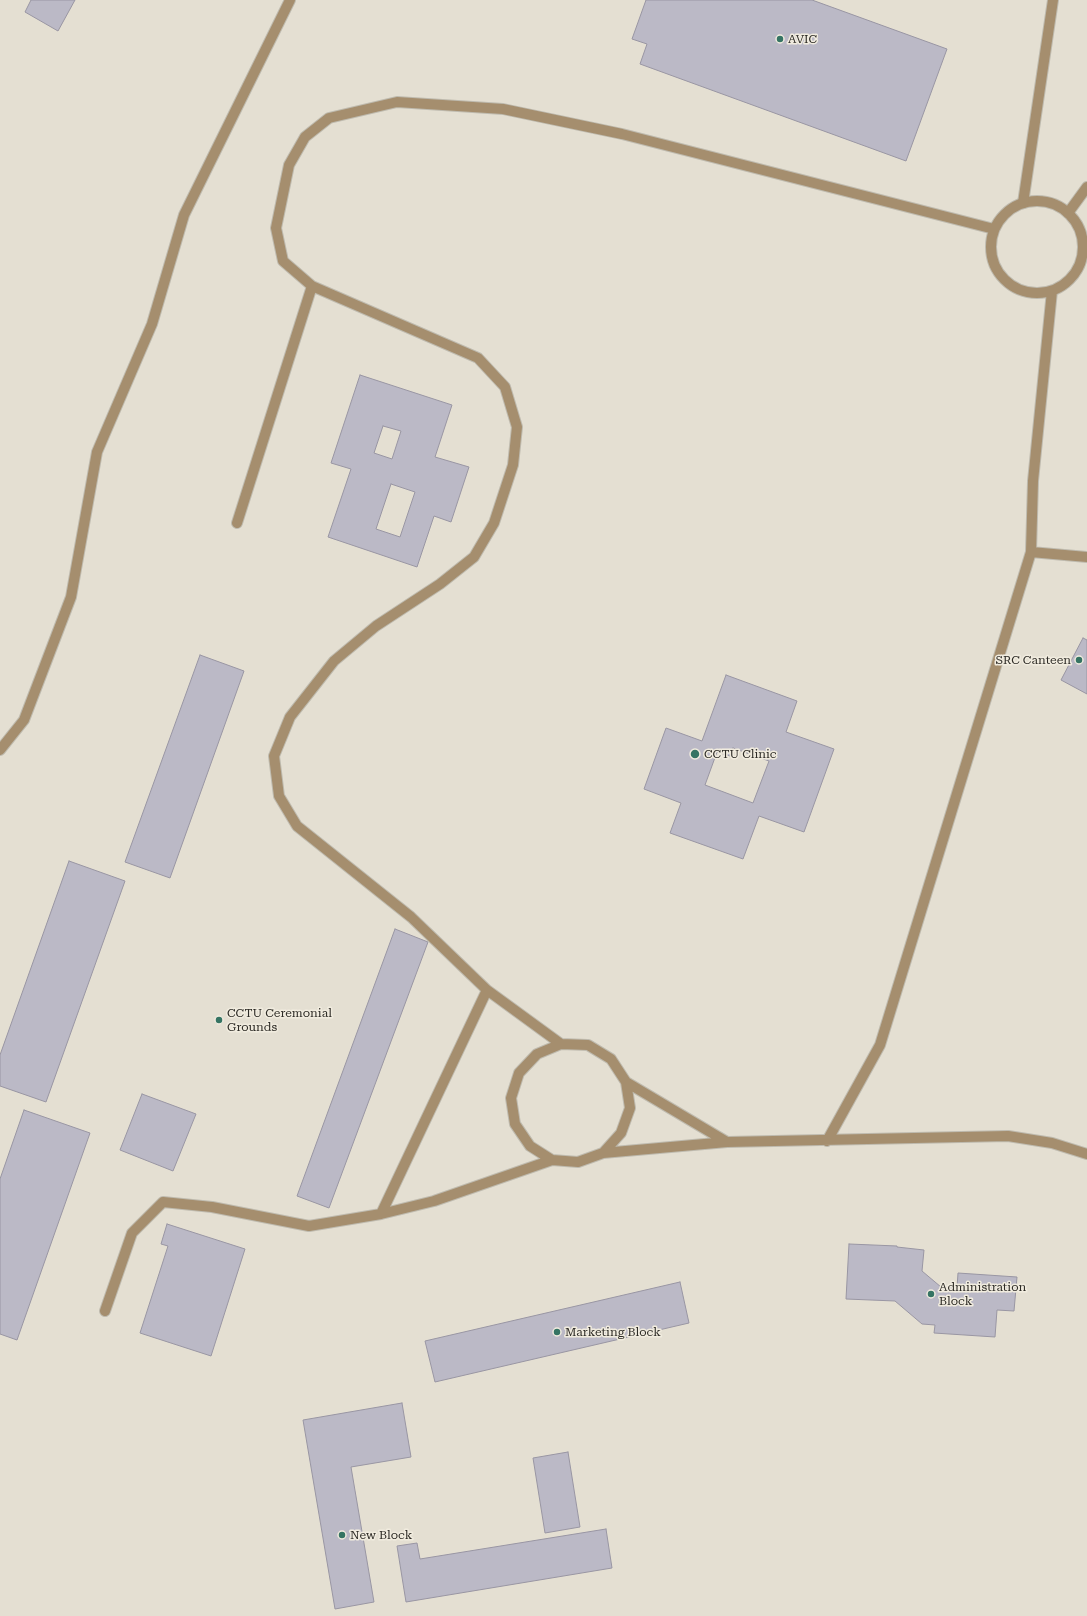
<!DOCTYPE html>
<html>
<head>
<meta charset="utf-8">
<style>
  body { margin:0 }
  canvas { display:block; background:#e4dfd2 }
</style>
</head>
<body>
<canvas width="1087" height="1616"></canvas>
<script>
const g = document.querySelector('canvas').getContext('2d');
g.lineJoin = 'round';
function paint(path, color) {
  g.fillStyle = color;
  g.fill(path, 'evenodd');
}
function poly(rows) {
  const path = new Path2D();
  for (const r of rows) {
    if (r.length === 3) {
      path.moveTo(r[0] + r[2], r[1]);
      path.arc(r[0], r[1], r[2], 0, 2 * Math.PI);
      continue;
    }
    path.moveTo(r[0], r[1]);
    for (let i = 2; i < r.length; i += 2) path.lineTo(r[i], r[i + 1]);
  }
  return path;
}
function strokePath(path, color, width, dash) {
  g.strokeStyle = color;
  g.lineWidth = width;
  g.lineCap = dash ? 'butt' : 'round';
  g.setLineDash(dash || []);
  g.stroke(path);
}
function write(font, color, halo, rows, align = 'center') {
  g.font = font + ' "Roboto Serif",serif';
  g.lineWidth = 3;
  g.setLineDash([]);
  g.textBaseline = 'middle';
  g.strokeStyle = halo;
  g.fillStyle = color;
  for (const [text, x, y, turn = 0] of rows) {
    g.save();
    g.translate(x, y);
    g.rotate((+turn || 0) * Math.PI / 180);
    g.textAlign = isNaN(turn) ? turn : align;
    if (halo) g.strokeText(text, 0, 0);
    g.fillText(text, 0, 0);
    g.restore();
  }
}
const building = poly([
  [31,0,75,0,58,31,25,12,31,0],
  [646,0,812,0,947,49,906,161,640,64,647,44,632,39,646,0],
  [360,375,452,405,435,457,469,467,451,522,434,516,417,567,328,537,351,469,331,463,360,375],
  [383,426,401,431,392,459,374,453,383,426],
  [391,484,415,492,400,537,376,529,391,484],
  [1083,638,1087,640,1087,694,1061,680,1083,638],
  [200,655,244,671,170,878,125,862,200,655],
  [726,675,797,701,786,732,834,749,804,832,759,816,743,859,670,833,681,803,644,789,666,728,702,741,726,675],
  [733,748,769,761,753,803,705,785,717,752,730,756,733,748],
  [69,861,125,881,46,1102,0,1086,0,1055,69,861],
  [395,929,428,942,329,1208,297,1196,395,929],
  [142,1094,196,1114,173,1171,120,1150,142,1094],
  [24,1110,90,1133,17,1340,0,1334,0,1179,24,1110],
  [167,1224,245,1249,211,1356,140,1333,168,1246,161,1244,167,1224],
  [849,1244,897,1246,897,1247,924,1250,922,1271,941,1287,957,1288,958,1273,1017,1277,1014,1311,997,1310,995,1337,934,1333,935,1325,922,1324,895,1301,846,1299,849,1244],
  [680,1282,689,1323,435,1382,425,1341,680,1282],
  [402,1403,411,1457,351,1467,374,1602,335,1609,303,1420,402,1403],
  [568,1452,580,1527,545,1533,533,1458,568,1452],
  [606,1529,612,1568,406,1602,397,1546,417,1543,420,1559,606,1529]
]);
paint(building, '#bbb9c6');
strokePath(building, '#9996a3', 1);
const lane = poly([
  [1037,247,46],
  [237,523,312,286],
  [1031,552,1087,557],
  [561,1044,487,990,411,917,297,826,279,796,274,756,290,717,334,661,376,626,440,584,474,557,494,523,513,465,517,427,505,387,478,358,312,286,283,261,276,228,289,165,305,137,329,118,397,102,503,109,622,134,994,229],
  [626,1082,630,1108,621,1133,603,1153,578,1162,552,1160,530,1146,515,1124,511,1098,519,1073,537,1054,561,1044,588,1045,611,1059,626,1082,727,1142,1008,1136,1052,1143,1087,1154],
  [827,1141,880,1045,1031,552,1033,481,1052,291],
  [603,1153,727,1142],
  [381,1214,487,990],
  [105,1311,132,1233,163,1202,212,1207,309,1226,381,1214,434,1201,552,1160]
]);
const street = poly([
  [1023,203,1053,0],
  [1068,213,1087,187],
  [0,750,24,720,71,597,97,452,152,324,184,215,290,0]
]);
strokePath(lane, '#bfbbaf', 12);
strokePath(street, '#bfbbaf', 12);
strokePath(lane, '#a58e6e', 10);
strokePath(street, '#a58e6e', 10);
for (const [x, y, r, color] of [
  [780,39,4,"#357463"],
  [1079,660,4,"#357463"],
  [695,754,5,"#357463"],
  [219,1020,4,"#357463"],
  [931,1294,4,"#357463"],
  [557,1332,4,"#357463"],
  [342,1535,4,"#357463"]
]) {
  const dot = new Path2D();
  dot.arc(x, y, r, 0, 2 * Math.PI);
  g.fillStyle = color;
  g.fill(dot);
  strokePath(dot, '#f1ecdf', 1.5);
}
write('12px', '#2c2a25', '#f1ecdf', [
  ["AVIC",788,39],
  ["SRC Canteen",1071,660,"right"],
  ["CCTU Clinic",704,754],
  ["CCTU Ceremonial",227,1013],
  ["Grounds",227,1027],
  ["Administration",939,1287],
  ["Block",939,1301],
  ["Marketing Block",565,1332],
  ["New Block",350,1535]
], 'left');
</script>
</body>
</html>
